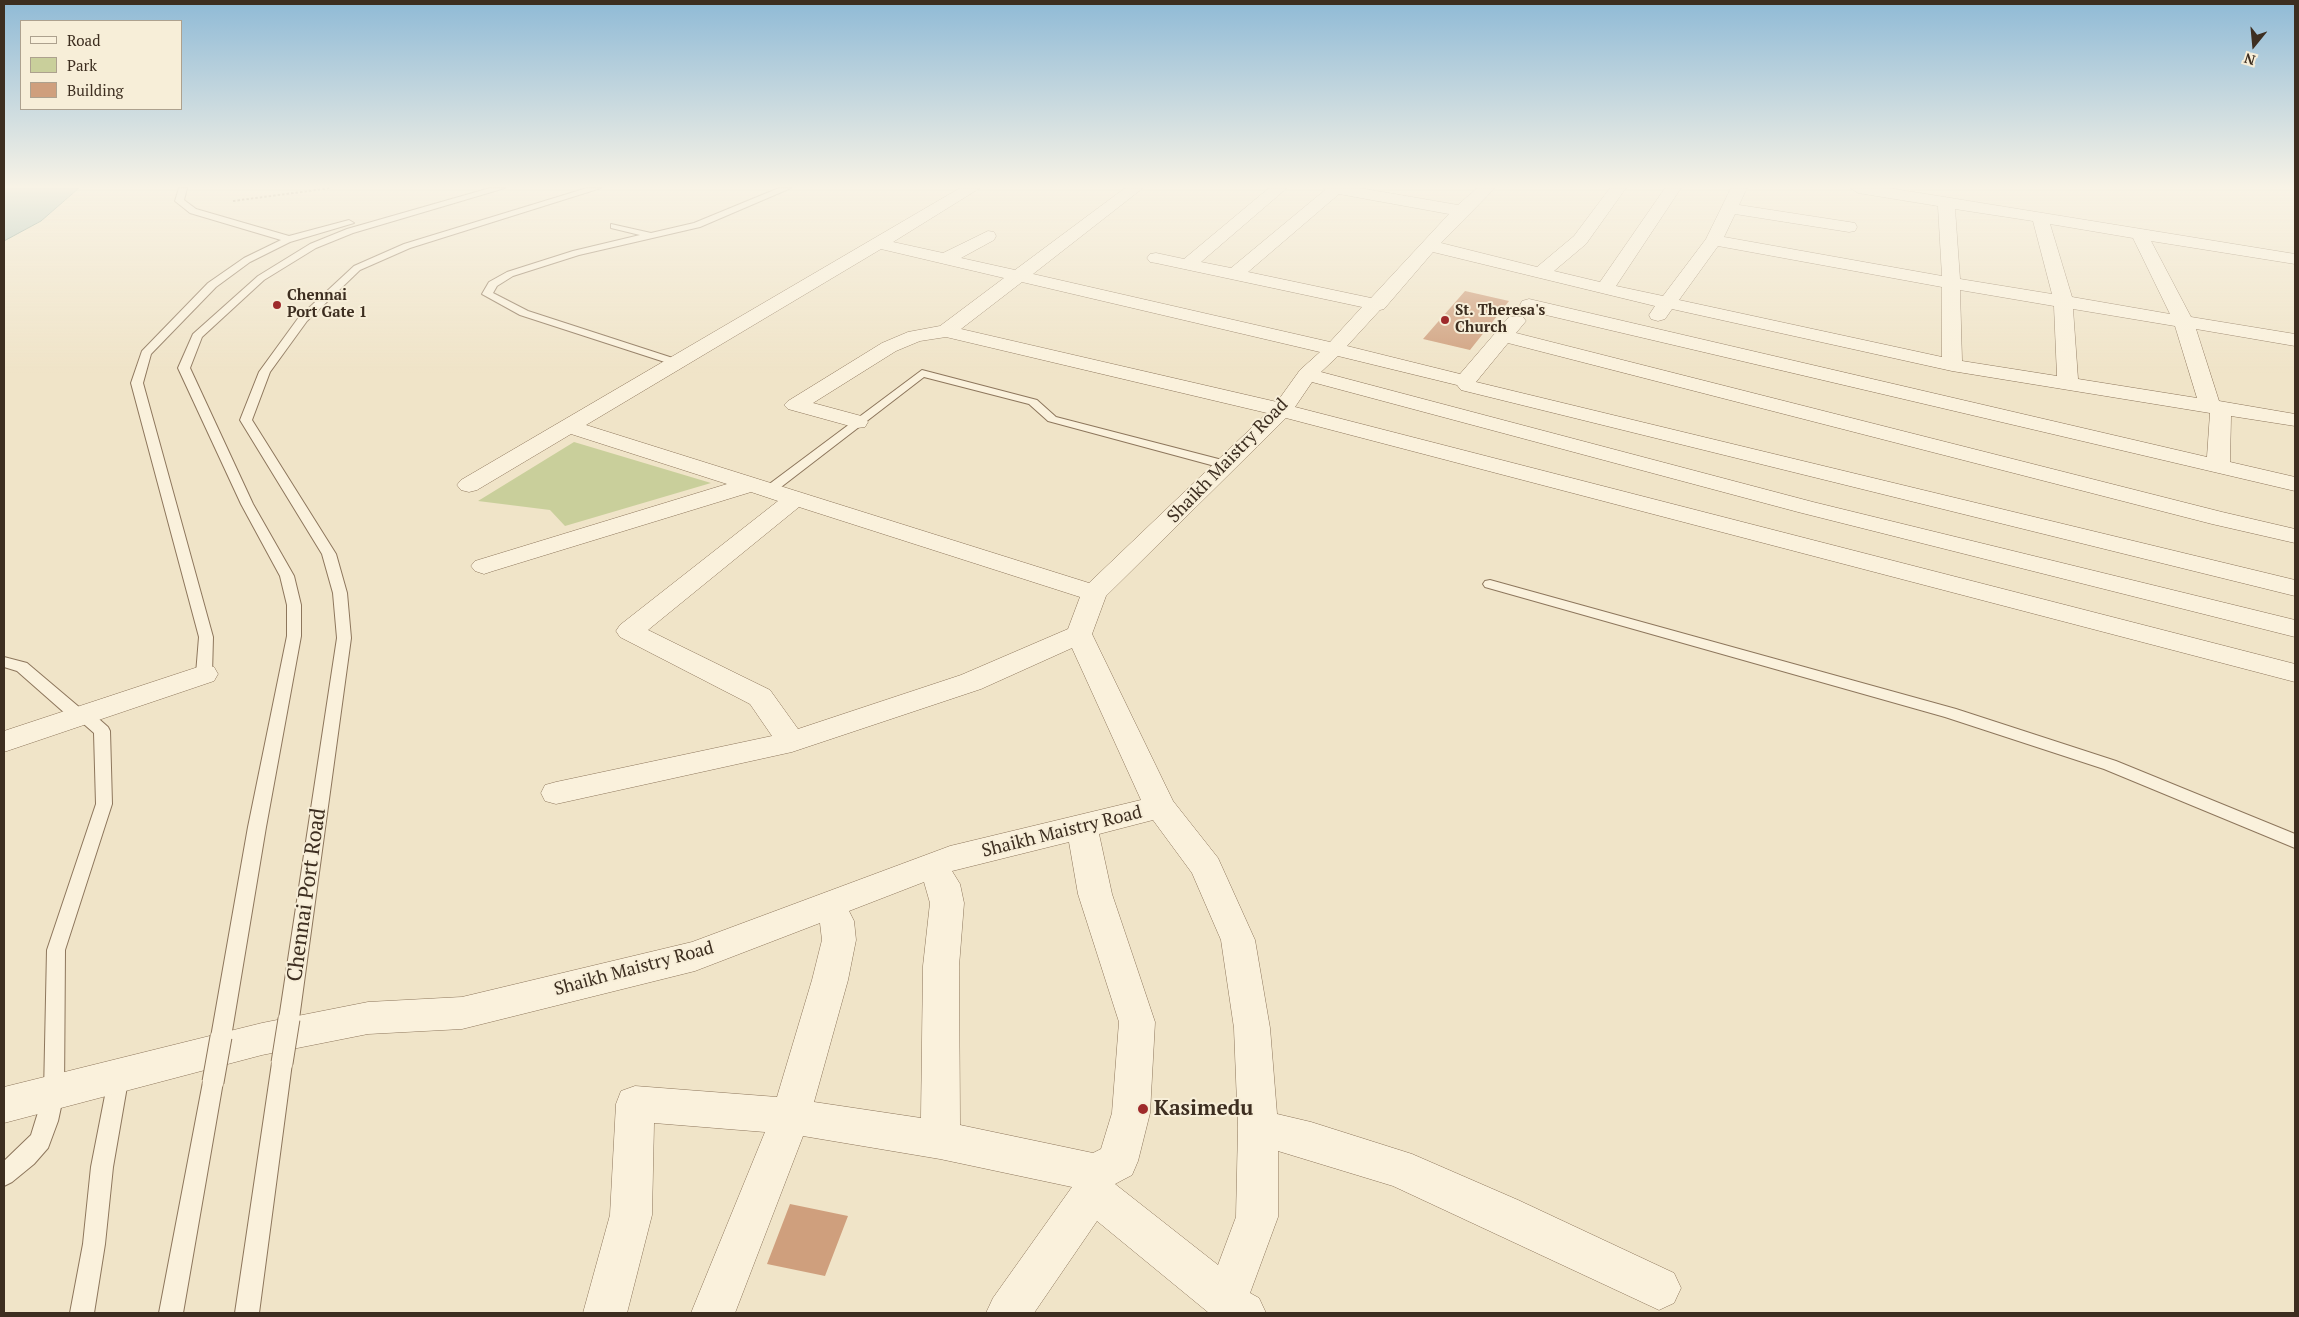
<!DOCTYPE html>
<html>
<head>
<meta charset="utf-8">
<style>
  body { margin:0 }
  #map { position:relative; width:2299px; height:1317px; overflow:hidden; background:#f0e4c8; font-family:"PT Serif",serif }
  canvas { display:block }
  .frame { position:absolute; inset:0; border:5px solid #3d2e20; pointer-events:none }
  .legend { position:absolute; left:20px; top:20px; width:162px; height:90px; box-sizing:border-box; background:#f7eed8; border:1px solid #ada18e; margin:0; padding:6px 9px; list-style:none; font-size:15px; color:#3d2e20 }
  .legend li { display:flex; align-items:center; gap:10px; height:25px }
  .legend b { width:25px; border:1px solid #ada18e }
  .north { position:absolute; left:2229px; top:20px; width:50px; height:50px; -webkit-text-stroke:4px #f7eed8; paint-order:stroke; rotate:197deg; font-size:14px; font-weight:700; line-height:20px; text-align:center; color:#3d2e20 }
  .north::after { content:''; display:block; margin:auto; width:18px; height:22px; background:#3d2e20; clip-path:polygon(50% 0,100% 100%,50% 72%,0 100%) }
</style>
</head>
<body>
<div id="map">
<canvas width="2299" height="1317"></canvas>
<div class="frame"></div>
<ul class="legend">
<li><b style="height:6px;background:#faf1dc"></b>Road</li>
<li><b style="height:14px;background:#c9cf9b"></b>Park</li>
<li><b style="height:14px;background:#cf9f7d"></b>Building</li>
</ul>
<div class="north">N</div>
</div>
<script>
const g = document.querySelector('canvas').getContext('2d');
g.lineJoin = 'round';
function paint(path, color) {
  g.fillStyle = color;
  g.fill(path, 'evenodd');
}
function poly(rows) {
  const path = new Path2D();
  for (const r of rows) {
    path.moveTo(r[0], r[1]);
    for (let i = 2; i < r.length; i += 2) path.lineTo(r[i], r[i + 1]);
  }
  return path;
}
function strokePath(path, color, width, dash) {
  g.strokeStyle = color;
  g.lineWidth = width;
  g.lineCap = dash ? 'butt' : 'round';
  g.setLineDash(dash || []);
  g.stroke(path);
}
function write(font, color, halo, rows, align = 'center') {
  g.font = font + ' "PT Serif",serif';
  g.lineWidth = 4;
  g.setLineDash([]);
  g.textBaseline = 'middle';
  g.strokeStyle = halo;
  g.fillStyle = color;
  for (const [text, x, y, turn = 0] of rows) {
    g.save();
    g.translate(x, y);
    g.rotate((+turn || 0) * Math.PI / 180);
    g.textAlign = isNaN(turn) ? turn : align;
    if (halo) g.strokeText(text, 0, 0);
    g.fillText(text, 0, 0);
    g.restore();
  }
}
paint(poly([
  [574,442,711,483,565,526,550,510,478,501]
]), '#c9cf9b');
const water = poly([
  [4,188,79,188,41,221,4,241,4,188]
]);
paint(water, '#a9c4bc');
strokePath(water, '#6f938a', 1);
paint(poly([
  [1465,291,1509,301,1470,350,1423,339],
  [790,1204,848,1216,825,1276,767,1264]
]), '#cf9f7d');
const service = poly([
  [179,188,187,188,184,200,196,209,289,236,349,220,354,223,290,242,250,262,216,287,151,354,143,383,213,637,212,674,204,679,196,674,199,637,131,383,142,351,208,283,244,258,281,240,190,213,175,201,179,188],
  [490,188,505,188,353,233,316,248,264,280,202,337,190,368,253,504,294,576,301,605,301,636,266,827,231,1037,228,1043,221,1046,214,1043,211,1037,248,827,287,636,287,605,280,576,241,504,178,368,193,334,258,276,310,244,347,229,490,188],
  [587,188,601,188,410,248,360,270,307,321,270,372,252,420,336,554,347,593,351,638,299,1019,296,1025,289,1028,282,1025,279,1019,337,638,333,593,322,554,240,420,259,372,299,317,354,266,404,244,587,188],
  [779,188,791,188,700,227,579,255,513,276,497,286,493,293,528,311,682,361,682,365,674,365,520,315,482,294,489,282,507,272,573,251,640,235,611,228,611,224,651,233,694,223,779,188],
  [922,370,1037,400,1056,417,1230,462,1232,465,1226,469,1048,421,1029,404,924,377,772,494,764,494,762,491,764,488,922,370],
  [1490,580,1956,709,2116,761,2295,834,2295,848,2104,769,1945,717,1485,587,1483,584,1485,581,1490,580],
  [4,657,27,663,79,707,90,711,108,727,110,731,112,804,65,950,64,1093,58,1121,48,1148,34,1164,12,1182,4,1186,4,1161,31,1135,44,1093,47,950,96,804,94,733,78,719,67,715,17,671,4,667,4,657],
  [282,1054,289,1057,292,1063,259,1313,235,1313,272,1063,275,1057,282,1054],
  [119,1066,126,1068,129,1075,113,1167,105,1244,94,1313,70,1313,83,1244,91,1167,109,1075,112,1068,119,1066],
  [213,1073,220,1075,223,1082,183,1313,159,1313,203,1082,206,1075,213,1073]
]);
const minor = poly([
  [960,188,980,188,893,242,943,253,988,231,994,232,996,236,994,240,961,258,1015,270,1125,188,1143,188,1033,274,1330,342,1362,307,1156,263,1150,262,1147,258,1150,254,1156,253,1184,259,1269,188,1287,188,1201,262,1231,268,1325,190,1323,188,1360,188,1458,205,1477,188,1495,188,1441,243,1537,267,1574,236,1610,188,1626,188,1586,244,1554,271,1600,282,1665,188,1681,188,1616,286,1663,296,1706,239,1731,188,1747,188,1739,205,1849,222,1855,223,1857,227,1855,231,1849,232,1735,214,1724,237,1942,276,1938,206,1858,193,1850,188,1889,188,2295,254,2295,264,2151,241,2191,317,2295,334,2295,346,2196,329,2219,401,2295,414,2295,426,2231,416,2230,462,2295,477,2295,491,1529,311,1522,309,1520,305,1522,301,1529,299,2207,457,2210,413,1952,371,1672,309,1665,319,1658,321,1651,319,1649,315,1655,306,1433,252,1384,309,1380,310,1347,346,1460,374,1509,317,1523,317,1526,321,1516,333,2222,512,2295,529,2295,543,2212,524,1508,343,1476,382,2295,580,2295,596,1461,390,1457,385,1338,356,1321,372,1813,502,2295,620,2295,637,1798,512,1312,382,1295,407,2295,664,2295,682,1286,418,1106,596,1092,634,1173,801,1218,858,1255,940,1270,1028,1277,1114,1311,1122,1412,1154,1518,1200,1674,1273,1681,1288,1674,1303,1659,1310,1393,1186,1278,1151,1278,1217,1250,1293,1259,1298,1266,1313,1209,1313,1097,1221,1034,1313,986,1313,993,1298,1072,1187,940,1159,803,1136,735,1313,691,1313,765,1132,654,1123,652,1215,627,1313,583,1313,610,1215,616,1104,621,1091,635,1086,777,1097,812,980,822,940,820,923,695,971,462,1029,368,1034,262,1055,4,1123,4,1087,262,1023,368,1002,462,997,692,942,950,846,1141,800,1072,648,981,689,792,752,556,804,545,801,541,793,545,785,556,782,772,736,750,704,620,637,616,631,620,625,778,501,751,492,493,571,484,574,475,571,471,566,475,561,727,484,571,434,477,490,469,492,461,490,457,485,461,480,960,188],
  [1339,194,1449,214,1371,298,1248,272,1339,194],
  [1955,209,2033,221,2052,294,1960,279,1955,209],
  [2050,224,2133,238,2170,314,2072,297,2050,224],
  [1718,246,1942,287,1942,357,1679,300,1718,246],
  [881,249,1004,278,940,326,908,332,882,343,788,401,784,405,788,409,857,428,865,427,868,422,865,417,813,403,896,351,920,341,946,337,1267,413,1089,583,586,425,881,249],
  [1022,282,1320,352,1300,370,1277,402,961,329,1022,282],
  [1960,290,2054,306,2057,376,1962,361,1960,290],
  [2073,309,2175,326,2197,398,2078,379,2073,309],
  [799,507,1080,597,1068,629,961,675,798,729,770,690,648,630,799,507],
  [1153,820,1192,873,1221,940,1234,1028,1238,1128,1236,1217,1218,1265,1115,1184,1132,1175,1138,1161,1150,1113,1155,1022,1112,894,1099,834,1153,820],
  [1069,842,1078,894,1119,1022,1112,1113,1101,1149,1093,1153,960,1125,959,966,964,903,960,884,952,871,1069,842],
  [924,882,930,903,923,966,921,1118,814,1102,848,980,856,940,854,921,849,911,924,882],
  [204,665,214,667,218,674,214,681,4,752,4,731,204,665]
]);
strokePath(service, '#8d765c', 2);
strokePath(minor, '#8d765c', 1);
strokePath(poly([
  [233,201,331,188]
]), '#8d765c', 2, [2.5, 2]);
paint(service, '#faf1dc');
paint(minor, '#faf1dc');
const serviceBridge = poly([
  [282,1063,289,1019],
  [213,1082,221,1037]
]);
strokePath(serviceBridge, '#8d765c', 23, []);
strokePath(serviceBridge, '#faf1dc', 21);
const sky = g.createLinearGradient(0, 0, 0, 373);
sky.addColorStop(0, '#8fbad6');
sky.addColorStop(0.5, '#f8f3e6');
sky.addColorStop(1, '#f8f3e600');
g.fillStyle = sky;
g.fillRect(0, 0, 2299, 373);
for (const [x, y, r, color] of [
  [277,305,5,"#9e2a2b"],
  [1445,320,5,"#9e2a2b"],
  [1143,1109,6,"#9e2a2b"]
]) {
  const dot = new Path2D();
  dot.arc(x, y, r, 0, 2 * Math.PI);
  g.fillStyle = color;
  g.fill(dot);
  strokePath(dot, '#f7eed8', 2);
}
write('bold 15px', '#3d2e20', '#f7eed8', [
  ["Chennai",287,296],
  ["Port Gate 1",287,313],
  ["St. Theresa's",1455,311],
  ["Church",1455,328]
], 'left');
write('18px', '#3d2e20', '#f7eed8', [
  ["Shaikh Maistry Road",1228,461,-46],
  ["Shaikh Maistry Road",1062,832,-14],
  ["Shaikh Maistry Road",634,969,-15]
]);
write('21px', '#3d2e20', '#f7eed8', [
  ["Chennai Port Road",307,895,-82]
]);
write('bold 21px', '#3d2e20', '#f7eed8', [
  ["Kasimedu",1154,1109]
], 'left');
</script>
</body>
</html>
